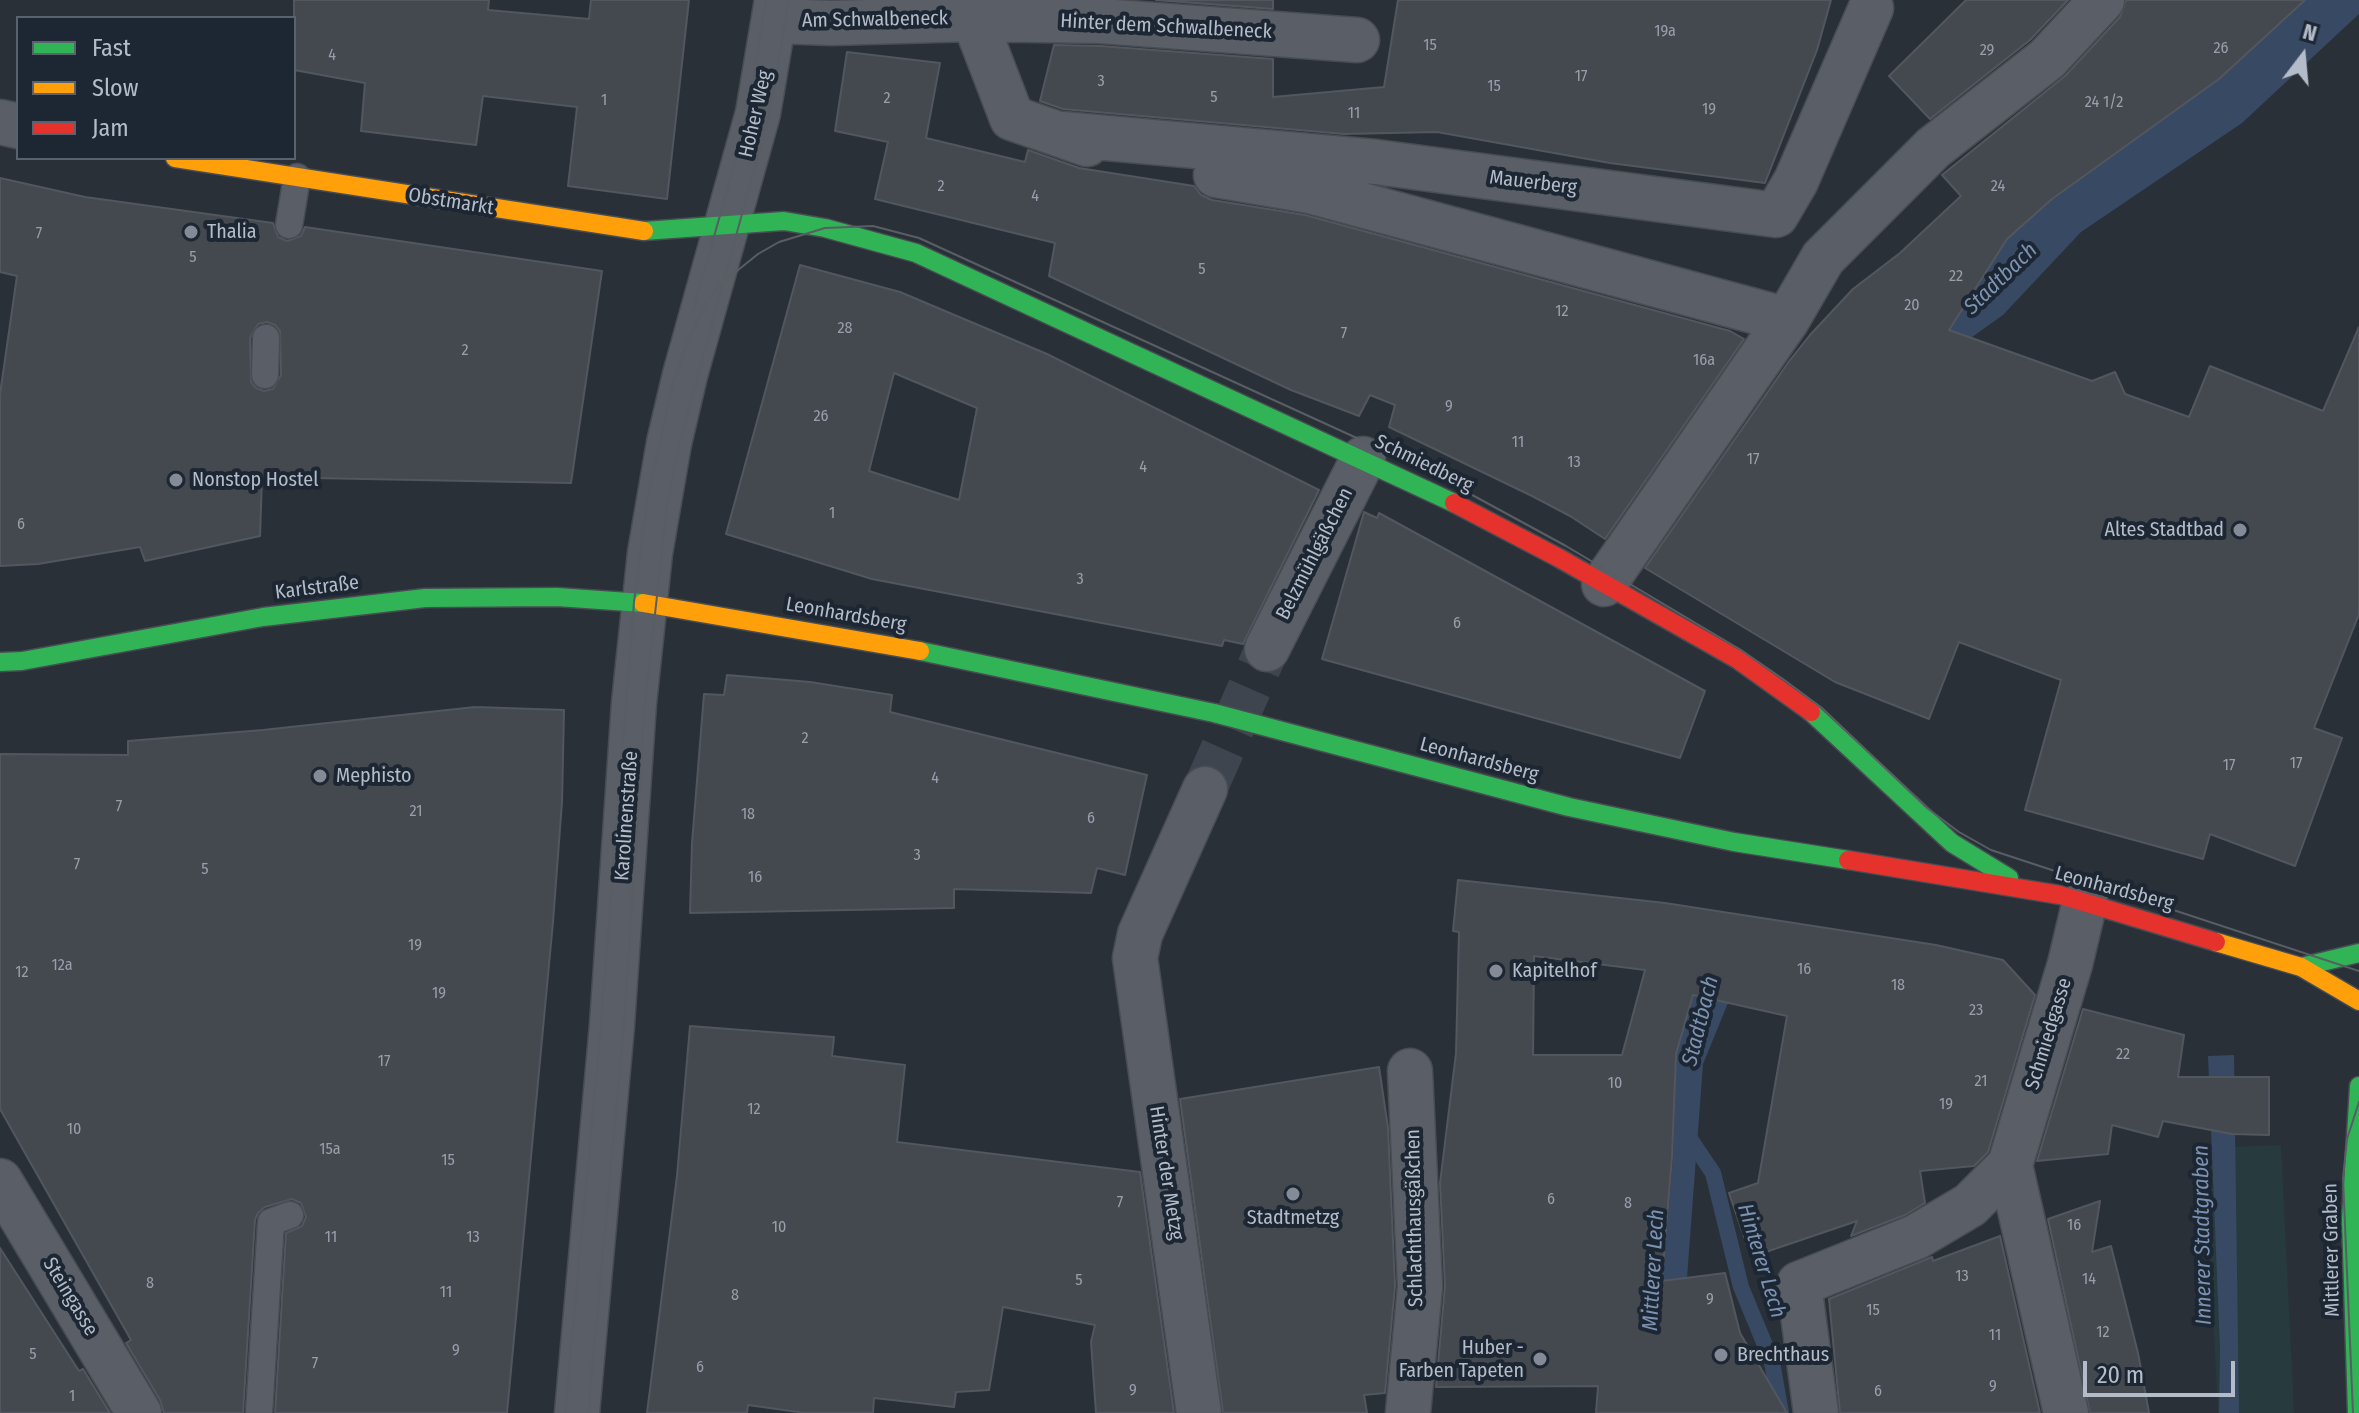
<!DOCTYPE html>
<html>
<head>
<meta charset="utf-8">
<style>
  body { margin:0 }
  #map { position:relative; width:2359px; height:1413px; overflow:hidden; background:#2a3038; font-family:"Fira Sans Condensed",sans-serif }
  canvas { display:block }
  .legend { position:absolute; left:16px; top:16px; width:280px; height:144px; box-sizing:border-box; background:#1d2633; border:2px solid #59626f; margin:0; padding:10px 14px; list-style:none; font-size:24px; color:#b4bcc9 }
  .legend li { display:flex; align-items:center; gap:16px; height:40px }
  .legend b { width:40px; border:2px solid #59626f }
  .north { position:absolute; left:2263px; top:16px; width:80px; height:80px; -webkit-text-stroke:6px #1d2633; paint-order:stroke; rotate:16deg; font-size:22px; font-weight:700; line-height:32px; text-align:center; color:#b4bcc9 }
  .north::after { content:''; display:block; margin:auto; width:28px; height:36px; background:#b4bcc9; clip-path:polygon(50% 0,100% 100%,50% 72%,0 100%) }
  .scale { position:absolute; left:2083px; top:1361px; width:152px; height:36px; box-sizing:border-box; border:4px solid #b4bcc9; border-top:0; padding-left:10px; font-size:24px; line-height:28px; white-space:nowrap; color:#b4bcc9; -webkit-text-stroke:6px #1d2633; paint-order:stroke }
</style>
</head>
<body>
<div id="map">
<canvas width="2359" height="1413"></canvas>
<ul class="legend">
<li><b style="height:10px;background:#30b455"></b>Fast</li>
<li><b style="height:10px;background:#ff9f0a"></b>Slow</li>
<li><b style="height:10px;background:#e5322d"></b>Jam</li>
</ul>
<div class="north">N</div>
<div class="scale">20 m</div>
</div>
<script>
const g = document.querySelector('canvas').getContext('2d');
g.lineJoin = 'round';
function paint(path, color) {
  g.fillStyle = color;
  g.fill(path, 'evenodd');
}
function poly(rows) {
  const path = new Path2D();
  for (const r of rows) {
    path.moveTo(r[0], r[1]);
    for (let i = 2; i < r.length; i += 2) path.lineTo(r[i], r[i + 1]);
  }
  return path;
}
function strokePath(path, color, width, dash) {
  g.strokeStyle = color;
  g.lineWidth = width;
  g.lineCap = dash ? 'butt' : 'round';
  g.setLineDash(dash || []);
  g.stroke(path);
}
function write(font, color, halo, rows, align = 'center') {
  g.font = font + ' "Fira Sans Condensed",sans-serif';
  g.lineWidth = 8;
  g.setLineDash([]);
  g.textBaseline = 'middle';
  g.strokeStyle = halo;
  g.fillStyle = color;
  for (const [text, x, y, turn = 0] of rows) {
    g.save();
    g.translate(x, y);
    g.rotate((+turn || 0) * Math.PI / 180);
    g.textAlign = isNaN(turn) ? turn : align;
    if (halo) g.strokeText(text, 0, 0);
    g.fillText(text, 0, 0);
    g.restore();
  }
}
paint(poly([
  [2281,1145,2294,1413,2218,1413,2205,1148]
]), '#273a3e');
paint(poly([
  [2300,0,2359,0,2359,14,2242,123,2081,232,2003,315,1972,337,2092,381,2020,572,1924,345,1965,305,2004,241,2053,199,2219,79],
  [1745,917,1728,1003,1703,1064,1687,1278,1652,1413,1673,1157,1676,1054,1699,978],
  [2234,1055,2239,1413,2219,1413,2220,1349,2208,1056]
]), '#384963');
strokePath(poly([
  [1684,1130,1713,1173,1741,1287,1772,1362,1781,1413]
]), '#384963', 16);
const building = poly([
  [294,0,489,0,488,10,589,19,591,0,689,0,667,199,568,186,577,107,483,96,476,145,361,131,365,83,294,70,294,0],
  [1156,0,1273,0,1273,9,1156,0],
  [1398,0,1831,0,1817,50,1765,183,1610,163,1437,132,1344,134,1063,109,1040,101,1054,45,1100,46,1273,59,1273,97,1384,87,1398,0],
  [1966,0,2068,0,2030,40,1930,119,1889,76,1966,0],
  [2126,0,2305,0,2219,79,2052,199,2007,239,1949,330,2092,381,2115,372,2125,394,2189,417,2210,366,2323,411,2359,327,2359,614,2314,728,2342,738,2295,866,2210,834,2203,859,2025,810,2061,680,1959,642,1929,719,1835,682,1645,568,1790,360,1810,335,1853,289,1900,253,1961,196,1942,175,2065,76,2120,17,2126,0],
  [847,52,940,63,926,138,1025,162,1028,150,1079,168,1194,186,1201,195,1212,200,1305,215,1730,331,1744,339,1605,539,1570,516,1532,496,1389,427,1395,405,1370,395,1359,416,1291,390,1049,276,1055,243,875,199,888,142,835,131,847,52],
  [0,178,85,197,273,223,278,237,287,241,301,236,305,227,602,271,571,483,262,477,260,536,145,561,140,547,38,564,0,566,0,394,17,276,0,272,0,178],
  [267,322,275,325,280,331,281,375,273,389,264,391,256,388,251,382,250,338,258,324,267,322],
  [800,265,900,292,1047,354,1319,490,1243,644,1224,640,1222,646,872,579,726,534,800,265],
  [894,373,977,408,959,500,869,471,894,373],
  [1364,512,1377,518,1379,513,1705,691,1680,758,1322,659,1364,512],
  [727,675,810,682,892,695,890,712,1147,775,1125,875,1097,868,1091,893,954,889,954,908,690,913,692,843,704,694,724,695,727,675],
  [475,707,564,710,562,802,553,922,507,1413,275,1413,286,1233,302,1226,306,1217,301,1203,292,1199,265,1207,258,1213,255,1220,243,1413,164,1413,160,1400,126,1343,131,1340,0,1109,0,754,128,755,128,741,263,730,475,707],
  [1458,880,1665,903,1936,945,2003,960,2035,995,1988,1152,1974,1166,1920,1171,1925,1203,1905,1215,1851,1236,1857,1221,1751,1257,1729,1193,1758,1183,1787,1016,1693,995,1676,1054,1672,1157,1662,1281,1725,1273,1740,1333,1787,1413,1596,1413,1598,1386,1436,1387,1445,1286,1440,1183,1456,1053,1459,932,1453,931,1458,880],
  [1534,956,1645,970,1622,1055,1533,1055,1534,956],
  [2083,1009,2184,1035,2178,1077,2269,1077,2269,1135,2232,1134,2163,1121,2158,1137,2112,1125,2108,1154,2037,1161,2083,1009],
  [690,1026,834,1037,832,1056,905,1065,897,1142,1140,1172,1174,1413,1096,1413,1091,1342,1095,1325,1003,1307,989,1390,956,1392,954,1407,874,1398,873,1413,805,1413,748,1405,747,1413,647,1413,677,1176,690,1026],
  [1379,1067,1388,1128,1395,1286,1385,1393,1364,1395,1367,1413,1223,1413,1180,1099,1379,1067],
  [2100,1201,2092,1252,2111,1246,2138,1353,2149,1413,2090,1413,2048,1219,2100,1201],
  [2000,1236,2040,1413,1840,1413,1829,1299,1932,1257,1933,1261,2000,1236],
  [0,1248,79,1371,83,1369,110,1413,0,1413,0,1248]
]);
paint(building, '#444950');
strokePath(building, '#52575f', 2);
strokePath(poly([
  [1205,789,1267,649]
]), '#3f454e', 44, [44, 22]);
const lane = poly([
  [289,225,297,177],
  [265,375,266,338],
  [259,1413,271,1222,290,1215]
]);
const street = poly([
  [974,19,1012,118,1087,144],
  [775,21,832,23,974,19,1101,21,1357,40],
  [0,122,18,126],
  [1062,134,1376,162,1776,215,1796,181,1871,8],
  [1216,175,1310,191,1787,320],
  [1604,584,1787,320,1823,258,1933,148,2047,59,2102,0],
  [1267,649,1363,459],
  [2010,1165,2066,1413],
  [0,1181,139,1413],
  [577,1413,612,1025,634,703,650,553,669,443,685,375,758,113,777,0],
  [1199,1413,1135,958,1140,934,1205,789],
  [1408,1413,1420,1287,1410,1071],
  [1816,1413,1799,1284,1916,1237,1970,1205,2010,1165,2070,964,2085,901]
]);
const fast = poly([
  [644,231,784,221,825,228,916,253,1454,503],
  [920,651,1214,713,1569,807,1734,842,1848,860],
  [0,662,22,661,263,617,425,598,557,597,643,603],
  [1811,712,1952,843,2009,878],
  [2301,967,2359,953],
  [2357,1413,2351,1219,2359,1086]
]);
const slow = poly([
  [175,158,644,231],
  [643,603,920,651],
  [2216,942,2301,967,2359,1001]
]);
const jam = poly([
  [1454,503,1559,558,1737,659,1811,712],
  [1848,860,2060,895,2216,942]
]);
strokePath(lane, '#484c53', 29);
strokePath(street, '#484c53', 47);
strokePath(fast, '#484c53', 21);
strokePath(slow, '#484c53', 21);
strokePath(jam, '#484c53', 21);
strokePath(lane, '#5a5e66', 26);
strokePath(street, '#5a5e66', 44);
strokePath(fast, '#30b455', 18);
strokePath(slow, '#ff9f0a', 18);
strokePath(jam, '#e5322d', 18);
strokePath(poly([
  [692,314,736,159,756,65,766,0],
  [671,390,686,346,706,302,722,283,758,254,779,242,825,228,873,226,919,238,1383,450,1452,484,1566,546,1741,650,1783,679,1822,708,1927,808,1959,832,1991,850,2359,971],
  [565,1413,601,1024,634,602,647,500,674,380],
  [588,1413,624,1025,645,704,667,506,679,445,769,115,789,0],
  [2353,1413,2343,1178,2347,1139,2359,1102]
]), '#595d64', 2);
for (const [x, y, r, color] of [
  [191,232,8,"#848b96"],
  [176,480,8,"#848b96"],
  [2240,530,8,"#848b96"],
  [320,776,8,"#848b96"],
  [1496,971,8,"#848b96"],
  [1293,1194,8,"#848b96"],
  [1721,1355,8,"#848b96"],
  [1540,1359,8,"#848b96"]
]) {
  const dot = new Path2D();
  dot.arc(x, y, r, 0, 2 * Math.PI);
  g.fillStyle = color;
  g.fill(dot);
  strokePath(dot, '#1d2633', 3);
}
write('16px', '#989fab', null, [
  ["19a",1665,32],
  ["15",1430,46],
  ["26",2221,49],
  ["29",1987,51],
  ["4",332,56],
  ["17",1581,77],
  ["3",1101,82],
  ["15",1494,87],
  ["5",1214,98],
  ["2",887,99],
  ["1",604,101],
  ["24 1/2",2104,103],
  ["19",1709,110],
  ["11",1354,114],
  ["2",941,187],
  ["24",1998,187],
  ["4",1035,197],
  ["7",39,234],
  ["5",193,258],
  ["5",1202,270],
  ["22",1956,277],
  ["20",1912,306],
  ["12",1562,312],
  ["28",845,329],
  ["7",1344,334],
  ["2",465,351],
  ["16a",1704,361],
  ["9",1449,407],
  ["26",821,417],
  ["11",1518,443],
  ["17",1753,460],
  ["13",1574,463],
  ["4",1143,468],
  ["1",832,514],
  ["6",21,525],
  ["3",1080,580],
  ["6",1457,624],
  ["2",805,739],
  ["17",2296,764],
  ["17",2229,766],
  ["4",935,779],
  ["7",119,807],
  ["21",416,812],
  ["18",748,815],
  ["6",1091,819],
  ["3",917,856],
  ["7",77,865],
  ["5",205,870],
  ["16",755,878],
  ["19",415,946],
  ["12a",62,966],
  ["16",1804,970],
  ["12",22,973],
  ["18",1898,986],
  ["19",439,994],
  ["23",1976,1011],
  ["22",2123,1055],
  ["17",384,1062],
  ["21",1981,1082],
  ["10",1615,1084],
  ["19",1946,1105],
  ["12",754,1110],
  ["10",74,1130],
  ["15a",330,1150],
  ["15",448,1161],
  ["6",1551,1200],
  ["7",1120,1203],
  ["8",1628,1204],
  ["16",2074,1226],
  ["10",779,1228],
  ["11",331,1238],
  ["13",473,1238],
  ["13",1962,1277],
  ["14",2089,1280],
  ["5",1079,1281],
  ["8",150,1284],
  ["11",446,1293],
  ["8",735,1296],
  ["9",1710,1300],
  ["15",1873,1311],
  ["12",2103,1333],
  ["11",1995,1336],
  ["9",456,1351],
  ["5",33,1355],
  ["7",315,1364],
  ["6",700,1368],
  ["9",1993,1387],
  ["9",1133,1391],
  ["6",1878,1392],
  ["1",72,1397]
]);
write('20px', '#b4bcc9', '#1d2633', [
  ["Am Schwalbeneck",875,20,-1],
  ["Hinter dem Schwalbeneck",1166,27,3],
  ["Hoher Weg",756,114,-77],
  ["Mauerberg",1533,183,7],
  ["Obstmarkt",451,202,9],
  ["Schmiedberg",1424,464,26],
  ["Belzmühlgäßchen",1315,554,-63],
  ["Karlstraße",317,588,-7],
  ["Leonhardsberg",846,615,10],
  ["Leonhardsberg",1479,760,15],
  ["Karolinenstraße",627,816,-86],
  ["Leonhardsberg",2114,889,15],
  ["Schmiedgasse",2049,1034,-73],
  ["Hinter der Metzg",1166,1173,81],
  ["Schlachthausgäßchen",1415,1218,-91],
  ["Mittlerer Graben",2332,1250,-91],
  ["Steingasse",70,1297,59]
]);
write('20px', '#b4bcc9', '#1d2633', [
  ["Thalia",207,232],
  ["Nonstop Hostel",192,480],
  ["Altes Stadtbad",2224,530,"right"],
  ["Mephisto",336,776],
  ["Kapitelhof",1512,971],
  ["Stadtmetzg",1293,1218,"center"],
  ["Huber -",1524,1348,"right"],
  ["Farben Tapeten",1524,1371,"right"],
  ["Brechthaus",1737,1355]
], 'left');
write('italic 22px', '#7c92b1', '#1d2633', [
  ["Stadtbach",2001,279,-44],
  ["Stadtbach",1701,1021,-76],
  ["Innerer Stadtgraben",2203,1235,-91],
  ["Hinterer Lech",1761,1261,73],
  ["Mittlerer Lech",1654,1270,-87]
]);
</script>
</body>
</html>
